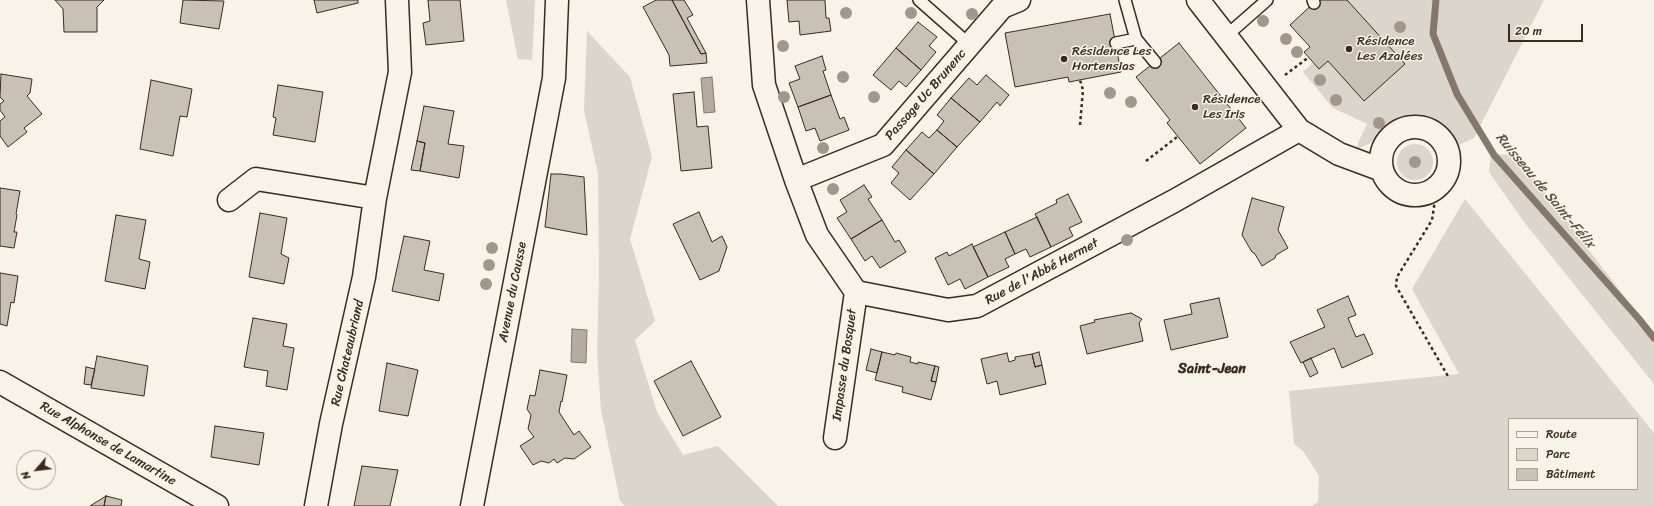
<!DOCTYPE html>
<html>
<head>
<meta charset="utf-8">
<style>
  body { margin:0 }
  #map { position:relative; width:1654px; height:506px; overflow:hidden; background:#f7f3e8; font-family:Sriracha,sans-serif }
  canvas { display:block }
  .legend { position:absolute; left:1508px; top:418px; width:130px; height:72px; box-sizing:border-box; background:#f7f3e8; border:1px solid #aca397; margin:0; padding:5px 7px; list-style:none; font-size:12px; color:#3b2a1e }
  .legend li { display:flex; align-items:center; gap:8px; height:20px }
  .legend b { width:20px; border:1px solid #aca397 }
  .north { position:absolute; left:16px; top:450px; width:40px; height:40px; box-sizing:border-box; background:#f7f3e8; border:1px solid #aca397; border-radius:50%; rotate:242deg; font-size:11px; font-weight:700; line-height:16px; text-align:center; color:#3b2a1e }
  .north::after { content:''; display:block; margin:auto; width:14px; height:18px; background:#3b2a1e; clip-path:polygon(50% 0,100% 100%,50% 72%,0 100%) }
  .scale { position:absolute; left:1508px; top:24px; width:75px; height:18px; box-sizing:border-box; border:2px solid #3b2a1e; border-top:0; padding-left:5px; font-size:12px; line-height:14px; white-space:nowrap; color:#3b2a1e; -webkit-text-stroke:3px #f7f3e8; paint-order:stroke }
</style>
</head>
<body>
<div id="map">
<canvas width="1654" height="506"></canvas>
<ul class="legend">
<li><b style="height:5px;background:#f7f3e8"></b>Route</li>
<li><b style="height:11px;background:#dbd6cb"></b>Parc</li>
<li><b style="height:11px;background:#c8c1b6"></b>Bâtiment</li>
</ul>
<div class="north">N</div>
<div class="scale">20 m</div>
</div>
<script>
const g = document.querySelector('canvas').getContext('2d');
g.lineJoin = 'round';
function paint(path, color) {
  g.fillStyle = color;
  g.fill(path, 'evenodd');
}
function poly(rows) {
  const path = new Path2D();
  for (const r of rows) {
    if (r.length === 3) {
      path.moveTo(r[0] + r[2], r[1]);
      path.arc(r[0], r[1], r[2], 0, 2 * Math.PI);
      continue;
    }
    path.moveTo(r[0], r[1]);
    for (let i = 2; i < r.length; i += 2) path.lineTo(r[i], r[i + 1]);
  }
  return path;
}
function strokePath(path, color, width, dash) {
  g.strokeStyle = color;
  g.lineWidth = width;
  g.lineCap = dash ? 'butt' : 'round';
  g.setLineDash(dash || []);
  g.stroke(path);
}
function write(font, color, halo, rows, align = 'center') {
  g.font = font + ' Sriracha,sans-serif';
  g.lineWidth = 3;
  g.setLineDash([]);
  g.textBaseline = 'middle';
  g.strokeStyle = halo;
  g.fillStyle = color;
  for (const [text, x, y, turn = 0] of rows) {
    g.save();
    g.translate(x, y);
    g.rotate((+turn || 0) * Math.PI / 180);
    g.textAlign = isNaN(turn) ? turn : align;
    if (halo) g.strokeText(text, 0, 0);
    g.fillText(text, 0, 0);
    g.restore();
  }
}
paint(poly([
  [506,0,535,0,532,60,518,59],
  [1347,0,1544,0,1474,138,1455,147,1443,129,1428,119,1408,118,1391,124,1369,144,1357,149,1358,143,1367,124,1333,108,1303,72,1314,62,1328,61,1405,64],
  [587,31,630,77,652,157,630,239,655,321,635,340,657,412,683,455,718,446,778,506,625,506,620,501,601,410,597,353,599,274,598,174,584,110],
  [1415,162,18],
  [1491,154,1516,155,1654,335,1654,384,1524,222,1489,172],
  [1465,199,1654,433,1654,506,1312,506,1318,502,1319,476,1303,451,1294,444,1289,391,1459,374,1412,289],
  [1509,419,1637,419,1637,489,1509,489]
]), '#dbd6cb');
const water = poly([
  [712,77,715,112,704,113,701,78,712,77],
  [572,329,587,330,586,363,571,362,572,329]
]);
paint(water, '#b4aca0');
strokePath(water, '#84786c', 1);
strokePath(poly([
  [1436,0,1433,34,1457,94,1494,155,1639,319,1654,338]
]), '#84786c', 7);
const building = poly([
  [55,0,104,0,97,7,97,32,64,32,63,9,55,0],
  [183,0,224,1,219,29,180,23,183,0],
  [314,0,358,0,358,3,317,13,314,0],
  [428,0,460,0,464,41,426,45,423,23,430,21,428,0],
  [656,0,672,0,701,54,706,53,707,63,670,66,669,55,643,7,656,0],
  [672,0,684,0,693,15,687,18,706,53,701,54,672,0],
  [787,0,825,0,826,18,829,18,831,31,800,35,799,21,789,22,787,0],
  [1317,0,1347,0,1405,64,1364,101,1328,61,1319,69,1304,52,1310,47,1290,25,1317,0],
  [1110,14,1121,72,1069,82,1068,77,1015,87,1005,33,1110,14],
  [918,22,937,37,929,46,936,52,921,70,896,48,918,22],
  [1179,43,1246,128,1200,164,1167,123,1170,120,1136,77,1179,43],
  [896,48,921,70,906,87,899,81,891,90,873,75,896,48],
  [822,56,826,70,823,71,831,95,798,107,789,83,800,79,795,66,822,56],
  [1,74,32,79,30,93,27,96,42,114,24,128,27,132,8,147,0,136,0,121,5,117,0,110,0,104,4,101,0,97,1,74],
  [986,75,1009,95,1000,106,997,102,980,122,951,98,969,78,977,85,986,75],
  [151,80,192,89,187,117,180,116,173,156,140,149,151,80],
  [278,85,323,92,315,142,273,135,276,118,273,117,278,85],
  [694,92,697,127,708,126,712,168,681,171,673,94,694,92],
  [831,95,840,119,844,117,849,130,820,141,815,128,806,131,798,107,831,95],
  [951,98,980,122,957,147,937,130,944,121,937,115,951,98],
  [424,106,454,111,448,144,464,146,459,178,420,171,425,143,417,141,424,106],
  [937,130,957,147,934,174,906,150,922,132,929,138,937,130],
  [417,141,425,143,420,171,411,170,417,141],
  [906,150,934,174,910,200,891,183,899,173,892,167,906,150],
  [551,174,561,174,584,177,587,235,545,227,551,174],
  [864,185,872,197,868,199,882,220,851,239,837,218,847,212,840,200,864,185],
  [0,188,20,191,16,214,17,215,14,232,17,232,14,248,0,246,0,188],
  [1068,194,1082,222,1069,228,1073,236,1051,247,1035,214,1057,203,1056,200,1068,194],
  [1252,198,1284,207,1278,230,1288,248,1276,255,1275,258,1262,266,1255,254,1252,252,1242,235,1252,198],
  [699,212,712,242,722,236,727,247,719,271,700,280,673,224,699,212],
  [260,213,287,218,281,254,289,258,284,284,249,277,260,213],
  [116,215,146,220,139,259,150,262,145,289,105,281,116,215],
  [1037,217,1051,247,1030,257,1026,249,1015,254,1005,232,1037,217],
  [882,220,895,242,899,240,906,252,880,268,872,256,865,261,851,239,882,220],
  [1005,232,1015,254,1005,259,1009,267,988,277,973,247,1005,232],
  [404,236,430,241,424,270,444,274,439,301,392,291,404,236],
  [972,244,988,277,965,289,960,279,948,285,935,258,947,252,949,256,972,244],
  [0,273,18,276,14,303,11,302,7,326,0,324,0,273],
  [1348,296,1356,315,1348,318,1356,337,1364,334,1373,354,1342,368,1334,348,1301,363,1290,342,1325,327,1317,310,1348,296],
  [1219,298,1228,337,1171,350,1164,320,1192,314,1190,304,1219,298],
  [1131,313,1142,319,1139,323,1143,341,1087,354,1080,326,1095,322,1094,320,1131,313],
  [253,318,287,324,283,346,294,348,287,390,266,386,268,371,244,367,253,318],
  [871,349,882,352,877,373,866,370,871,349],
  [882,352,895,355,896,353,911,357,910,362,918,364,918,362,935,366,931,381,936,382,931,400,902,392,903,387,875,380,882,352],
  [1039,352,1042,365,1035,367,1032,354,1039,352],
  [1007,353,1009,362,1015,360,1015,357,1032,354,1035,367,1042,365,1046,384,1000,395,997,381,987,384,981,359,1007,353],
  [97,356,148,366,144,396,91,388,97,356],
  [1311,358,1318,373,1310,377,1303,362,1311,358],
  [691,361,721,417,683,436,654,381,691,361],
  [387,363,418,370,408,416,379,411,387,363],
  [935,366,939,367,936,382,931,381,935,366],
  [86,367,95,369,91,385,84,384,86,367],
  [540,370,567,375,562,402,561,401,559,412,574,435,579,431,591,447,574,459,565,458,557,463,554,459,549,463,541,461,533,465,520,446,534,437,528,429,531,415,527,409,530,395,535,396,540,370],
  [215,426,264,433,259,465,211,457,215,426],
  [362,466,398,470,390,506,354,506,362,466],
  [106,496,104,506,90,506,106,496],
  [106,496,122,500,121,506,104,506,106,496]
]);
paint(building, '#c8c1b6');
strokePath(building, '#3b2a1e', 1);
const service = poly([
  [919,0,970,45],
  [1125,0,1136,39,1155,62],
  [1313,0,1314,3],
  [1226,36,1267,0],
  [1116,43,1136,39]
]);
const minor = poly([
  [758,0,764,85,796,180,817,235,856,292,948,310,977,306,1174,201,1299,130],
  [1198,0,1299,130,1339,154,1382,170],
  [1415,161,34],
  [796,180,883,145,1002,7,1019,0],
  [229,200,256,179,375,198],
  [0,382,217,506],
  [835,438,856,292],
  [316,506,331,424,364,277,375,198,400,72,397,0],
  [472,506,554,78,557,0]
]);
strokePath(service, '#3b2a1e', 14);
strokePath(minor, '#3b2a1e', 25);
strokePath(poly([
  [1285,75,1309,57],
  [1080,125,1083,90,1080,80],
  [1146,161,1177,137],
  [1437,187,1432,220,1397,277,1396,286,1449,378]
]), '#3b2a1e', 2.5, [3, 3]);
strokePath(service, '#f7f3e8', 11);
strokePath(minor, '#f7f3e8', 22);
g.fillStyle = '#a1978c';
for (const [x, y] of [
  [846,13],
  [911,13],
  [972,14],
  [1263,21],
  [1400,27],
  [1286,39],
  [783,46],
  [1297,52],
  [843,77],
  [1320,80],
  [1110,93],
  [784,97],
  [874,97],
  [1336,100],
  [1131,102],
  [1379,123],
  [823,148],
  [1415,162],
  [833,189],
  [1127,240],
  [492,248],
  [489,265],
  [486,284]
]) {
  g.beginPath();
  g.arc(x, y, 6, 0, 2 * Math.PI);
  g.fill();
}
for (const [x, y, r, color] of [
  [1349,49,4,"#3b2a1e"],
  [1064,59,4,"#3b2a1e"],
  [1195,107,4,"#3b2a1e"]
]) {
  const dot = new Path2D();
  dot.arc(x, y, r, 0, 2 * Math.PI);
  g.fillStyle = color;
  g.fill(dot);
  strokePath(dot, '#f7f3e8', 1.5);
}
write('13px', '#3b2a1e', '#f7f3e8', [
  ["Résidence",1357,42],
  ["Les Azalées",1357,57],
  ["Résidence Les",1072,52],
  ["Hortensias",1072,67],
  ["Résidence",1203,100],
  ["Les Iris",1203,115]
], 'left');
write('13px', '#3b2a1e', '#f7f3e8', [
  ["Passage Uc Brunenc",926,95,-49],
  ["Rue de l'Abbé Hermet",1042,272,-28],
  ["Avenue du Causse",513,292,-79],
  ["Rue Chateaubriand",348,353,-77],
  ["Impasse du Bosquet",845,365,-82],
  ["Rue Alphonse de Lamartine",108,444,30]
]);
write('italic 14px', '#5f5145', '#f7f3e8', [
  ["Ruisseau de Saint-Félix",1545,191,50]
]);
write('bold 14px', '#3b2a1e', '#f7f3e8', [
  ["Saint-Jean",1212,369]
]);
</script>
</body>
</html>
